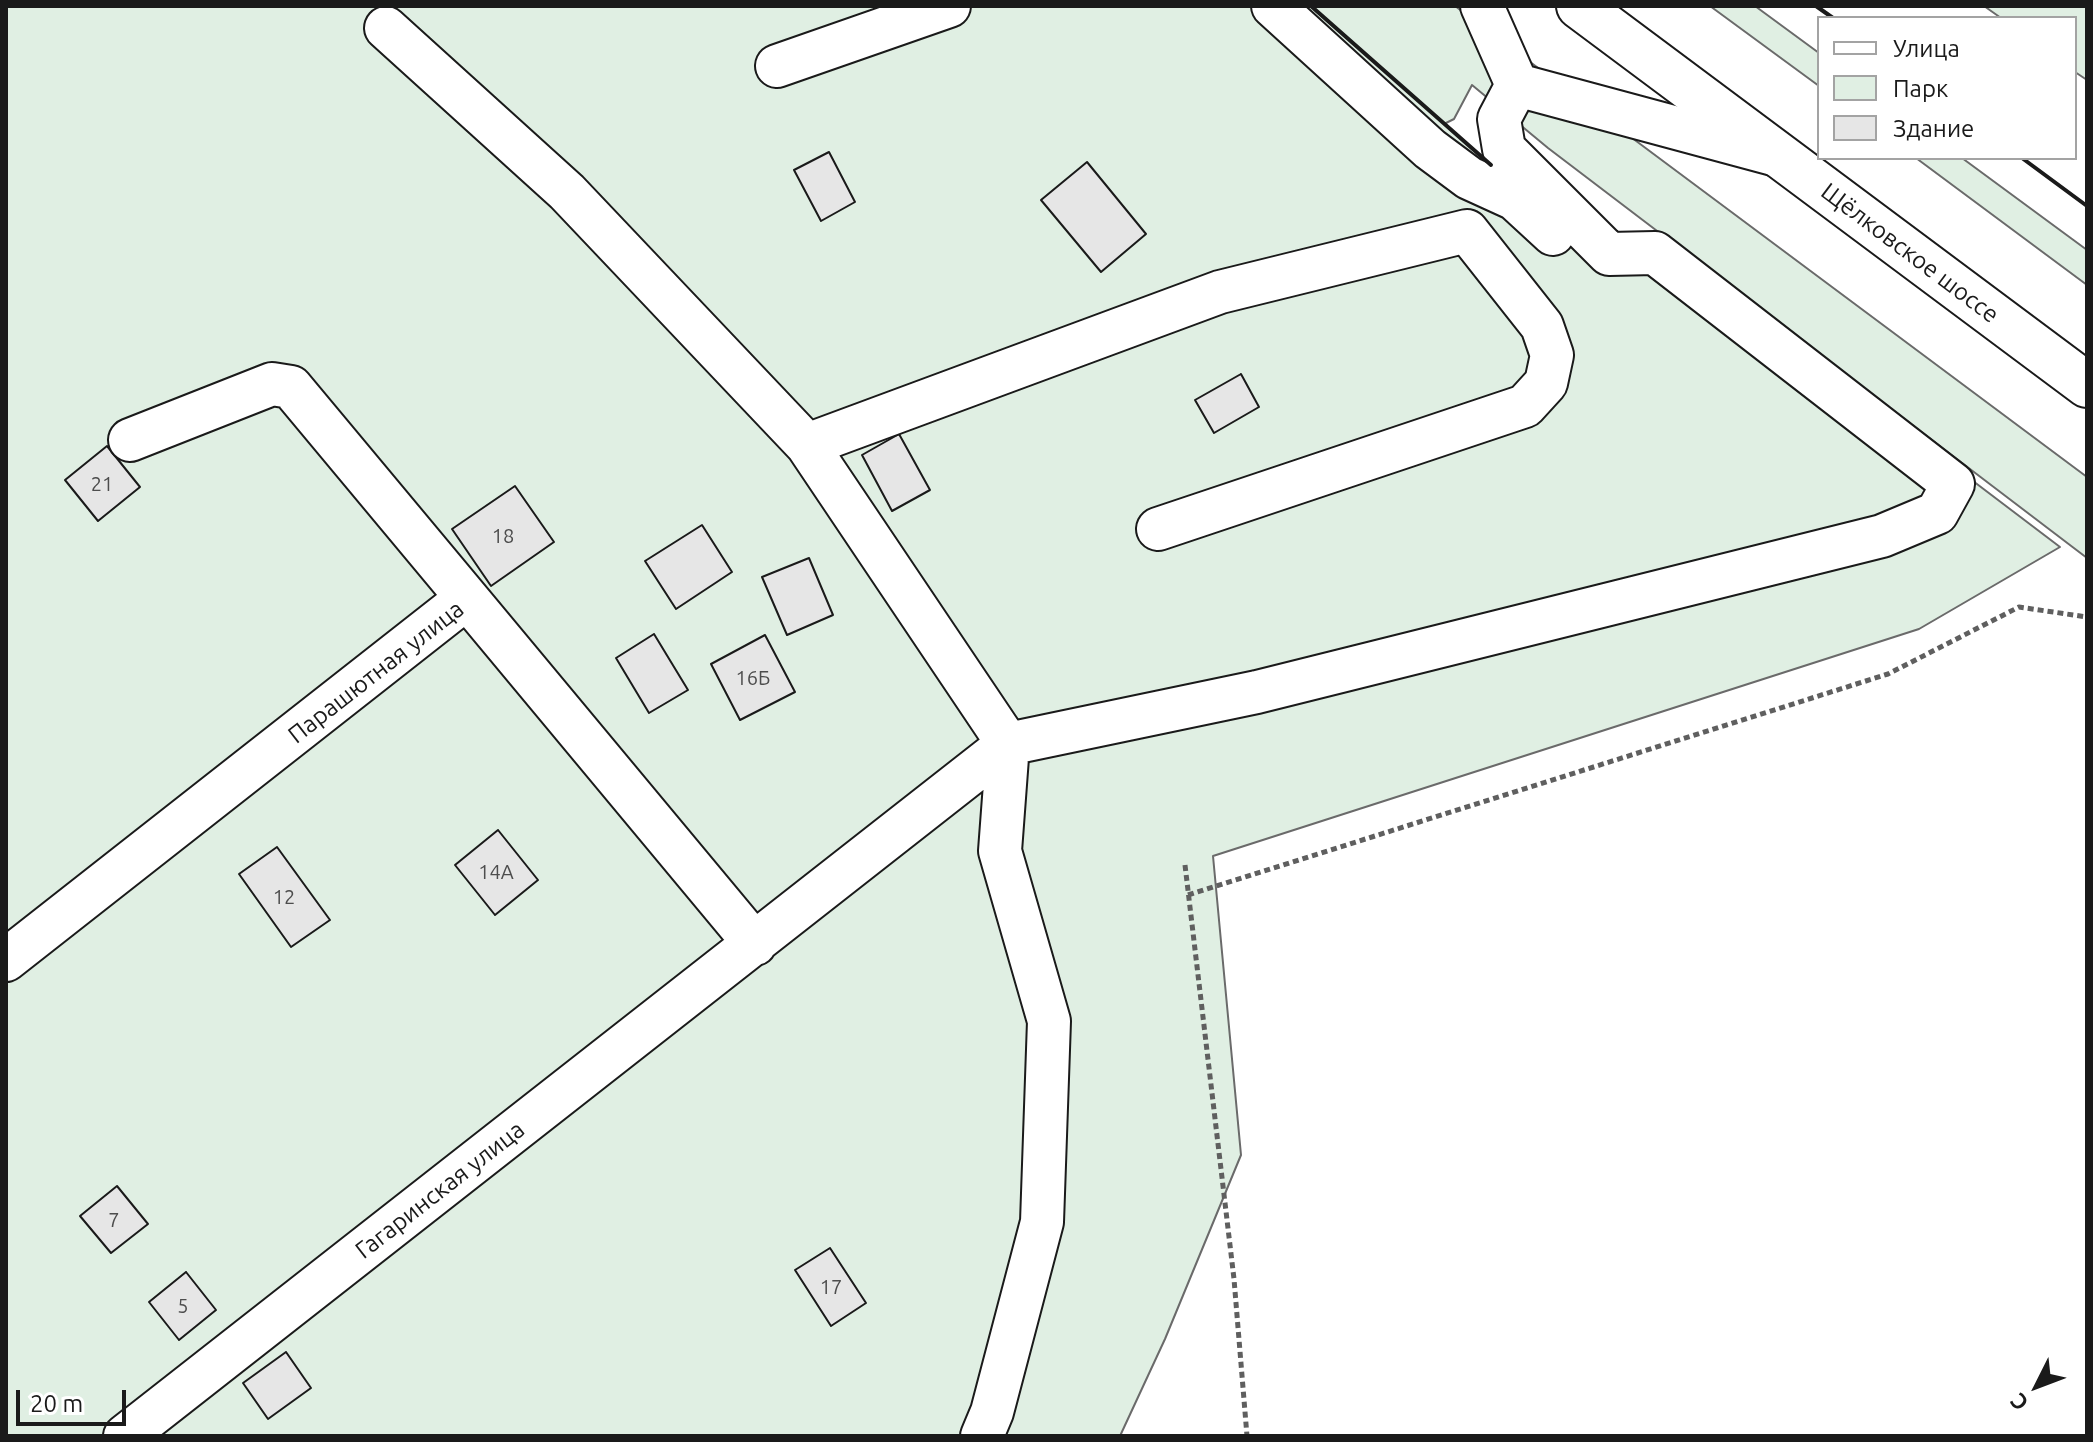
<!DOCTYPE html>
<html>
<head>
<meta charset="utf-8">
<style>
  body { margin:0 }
  #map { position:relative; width:2093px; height:1442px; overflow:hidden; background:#fff; font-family:Ubuntu,sans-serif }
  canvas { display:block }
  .frame { position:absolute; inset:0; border:8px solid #1a1a1a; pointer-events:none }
  .legend { position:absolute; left:1817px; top:16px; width:260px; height:144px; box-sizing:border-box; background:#fff; border:2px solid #a3a3a3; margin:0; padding:10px 14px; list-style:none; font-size:24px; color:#1a1a1a }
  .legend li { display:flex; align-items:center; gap:16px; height:40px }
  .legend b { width:40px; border:2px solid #a3a3a3 }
  .north { position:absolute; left:1997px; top:1346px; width:80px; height:80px; -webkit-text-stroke:6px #fff; paint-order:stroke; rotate:228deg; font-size:22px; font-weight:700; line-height:32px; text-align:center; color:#1a1a1a }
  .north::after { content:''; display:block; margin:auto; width:28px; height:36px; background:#1a1a1a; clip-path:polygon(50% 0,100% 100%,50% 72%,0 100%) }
  .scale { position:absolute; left:16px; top:1390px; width:110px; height:36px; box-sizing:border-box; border:4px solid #1a1a1a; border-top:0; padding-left:10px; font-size:24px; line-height:28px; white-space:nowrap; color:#1a1a1a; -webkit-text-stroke:6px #fff; paint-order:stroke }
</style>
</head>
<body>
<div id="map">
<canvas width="2093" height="1442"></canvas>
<div class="frame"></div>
<ul class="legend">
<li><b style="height:10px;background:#fff"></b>Улица</li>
<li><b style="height:22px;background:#e0efe3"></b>Парк</li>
<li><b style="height:22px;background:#e6e6e6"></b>Здание</li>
</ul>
<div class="north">С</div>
<div class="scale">20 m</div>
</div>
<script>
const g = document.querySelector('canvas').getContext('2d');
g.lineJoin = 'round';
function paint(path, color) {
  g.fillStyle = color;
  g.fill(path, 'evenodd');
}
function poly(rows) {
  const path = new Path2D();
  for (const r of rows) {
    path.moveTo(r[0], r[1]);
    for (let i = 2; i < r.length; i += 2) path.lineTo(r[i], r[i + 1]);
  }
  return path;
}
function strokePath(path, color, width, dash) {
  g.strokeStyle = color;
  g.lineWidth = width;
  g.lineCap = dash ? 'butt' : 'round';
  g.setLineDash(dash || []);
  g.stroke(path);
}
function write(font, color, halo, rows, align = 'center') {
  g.font = font + ' Ubuntu,sans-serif';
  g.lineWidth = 6;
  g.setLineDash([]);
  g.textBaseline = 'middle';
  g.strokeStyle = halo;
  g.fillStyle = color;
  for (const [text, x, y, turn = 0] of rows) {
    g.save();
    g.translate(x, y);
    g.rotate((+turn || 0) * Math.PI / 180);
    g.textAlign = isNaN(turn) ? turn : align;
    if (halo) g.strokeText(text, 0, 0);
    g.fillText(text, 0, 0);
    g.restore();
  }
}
const green = poly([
  [6,6,1455,6,2087,477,2087,558,1548,148,1472,85,1454,119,1444,124,1576,240,1650,236,2060,547,1919,629,1213,856,1241,1155,1165,1339,1120,1436,6,1436,6,6],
  [1710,6,1755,6,1819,53,1819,86,1710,6],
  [1984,6,2087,6,2087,80,2075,72,2075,18,2001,18,1984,6],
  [1916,158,1962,158,2087,250,2087,285,1916,158]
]);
paint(green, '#e0efe3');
strokePath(green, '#6a6a6a', 2);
const building = poly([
  [829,152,855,202,821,221,794,170,829,152],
  [1087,162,1146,234,1101,272,1041,200,1087,162],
  [1241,374,1259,407,1214,433,1195,400,1241,374],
  [899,434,930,490,892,511,862,455,899,434],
  [107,446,140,487,98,521,65,480,107,446],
  [515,486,554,542,491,586,452,529,515,486],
  [702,525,732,572,676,609,645,561,702,525],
  [809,558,833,615,787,635,762,577,809,558],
  [654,634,688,690,649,713,616,658,654,634],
  [765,635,795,692,740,720,711,664,765,635],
  [498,830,538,880,495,915,455,865,498,830],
  [277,847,330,920,291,947,239,874,277,847],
  [117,1186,148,1224,111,1253,80,1216,117,1186],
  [830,1248,866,1303,831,1326,795,1270,830,1248],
  [186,1272,216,1310,179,1340,149,1302,186,1272],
  [286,1352,311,1388,268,1419,243,1383,286,1352]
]);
paint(building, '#e6e6e6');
strokePath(building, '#1a1a1a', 2);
const minor = poly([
  [1273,6,1430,149,1469,178,1515,199,1553,234],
  [1482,6,1517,85],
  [386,28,567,192,807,445,1008,744,1000,851,1049,1021,1042,1222,992,1412,982,1436],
  [777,66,949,6],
  [130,440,272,384,291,387,467,598],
  [807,445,1220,292,1467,231,1542,326,1552,355,1546,383,1525,406,1158,529],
  [6,960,467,598,755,944],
  [125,1436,1008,744,1257,692,1882,536,1937,513,1953,484,1655,253,1609,254,1504,149,1499,119,1517,85,1777,155]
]);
const major = poly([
  [1579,6,2087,385]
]);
strokePath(minor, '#1a1a1a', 46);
strokePath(major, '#1a1a1a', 48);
strokePath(poly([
  [1185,865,1234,1279,1247,1436],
  [1188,895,1888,674,2019,607,2087,617]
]), '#5f5f5f', 5, [6, 4]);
strokePath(minor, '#fff', 42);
strokePath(major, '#fff', 44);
strokePath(poly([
  [1311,6,1491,165],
  [1816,6,1833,18],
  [2022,158,2087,206]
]), '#1a1a1a', 4);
write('20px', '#4d4d4d', null, [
  ["21",102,484],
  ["18",503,536],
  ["16Б",753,678],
  ["14А",496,872],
  ["12",284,897],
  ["7",114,1220],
  ["17",831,1287],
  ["5",183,1306]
]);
write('24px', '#1a1a1a', '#fff', [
  ["Щёлковское шоссе",1910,253,37],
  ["Парашютная улица",376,672,-38],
  ["Гагаринская улица",440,1190,-38]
]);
</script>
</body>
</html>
